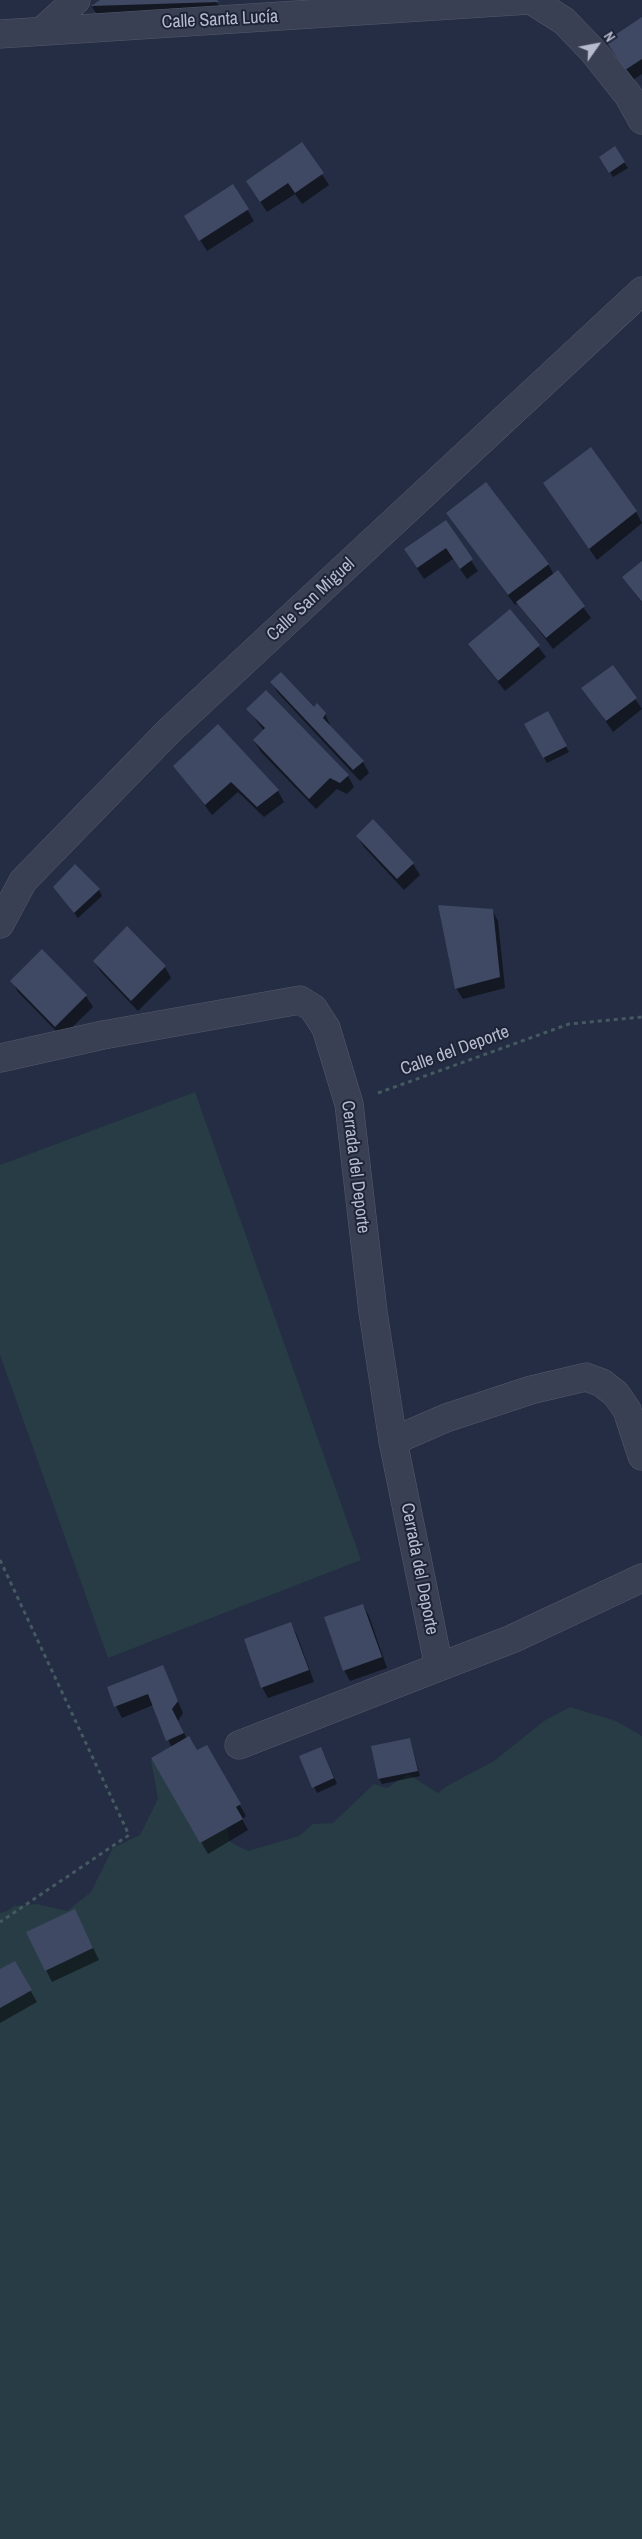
<!DOCTYPE html>
<html>
<head>
<meta charset="utf-8">
<style>
  body { margin:0 }
  #map { position:relative; width:642px; height:2539px; overflow:hidden; background:#242d43; font-family:"Archivo Narrow",sans-serif }
  canvas { display:block }
  .north { position:absolute; left:572px; top:20px; width:50px; height:50px; -webkit-text-stroke:4px #1e2438; paint-order:stroke; rotate:57deg; font-size:14px; font-weight:700; line-height:20px; text-align:center; color:#b6bbcd }
  .north::after { content:''; display:block; margin:auto; width:18px; height:22px; background:#b6bbcd; clip-path:polygon(50% 0,100% 100%,50% 72%,0 100%) }
</style>
</head>
<body>
<div id="map">
<canvas width="642" height="2539"></canvas>
<div class="north">N</div>
</div>
<script>
const g = document.querySelector('canvas').getContext('2d');
g.lineJoin = 'round';
function paint(path, color) {
  g.fillStyle = color;
  g.fill(path, 'evenodd');
}
function poly(rows) {
  const path = new Path2D();
  for (const r of rows) {
    path.moveTo(r[0], r[1]);
    for (let i = 2; i < r.length; i += 2) path.lineTo(r[i], r[i + 1]);
  }
  return path;
}
function strokePath(path, color, width, dash) {
  g.strokeStyle = color;
  g.lineWidth = width;
  g.lineCap = dash ? 'butt' : 'round';
  g.setLineDash(dash || []);
  g.stroke(path);
}
function write(font, color, halo, rows, align = 'center') {
  g.font = font + ' "Archivo Narrow",sans-serif';
  g.lineWidth = 4;
  g.setLineDash([]);
  g.textBaseline = 'middle';
  g.strokeStyle = halo;
  g.fillStyle = color;
  for (const [text, x, y, turn = 0] of rows) {
    g.save();
    g.translate(x, y);
    g.rotate((+turn || 0) * Math.PI / 180);
    g.textAlign = isNaN(turn) ? turn : align;
    if (halo) g.strokeText(text, 0, 0);
    g.fillText(text, 0, 0);
    g.restore();
  }
}
paint(poly([
  [195,1092,361,1560,108,1658,0,1355,0,1165],
  [570,1707,616,1721,642,1736,642,2539,0,2539,0,1913,7,1911,14,1906,37,1904,67,1911,91,1892,113,1848,140,1835,158,1799,151,1760,171,1766,220,1797,230,1842,248,1851,299,1836,313,1824,333,1823,374,1784,387,1788,408,1774,438,1793,447,1786,494,1761,544,1721]
]), '#273c44');
paint(poly([
  [102,0,215,0,224,13,99,17,92,7],
  [642,18,642,74,633,80,614,52],
  [302,144,329,185,302,204,295,194,267,212,254,192],
  [615,148,628,168,613,177,604,163],
  [233,186,254,221,207,251,192,227],
  [545,484,636,512,642,523,597,560],
  [447,513,548,564,554,575,557,572,591,618,553,649,518,603,515,605],
  [445,522,478,571,467,579,453,559,424,579,405,550],
  [642,562,642,603,623,577],
  [510,610,546,657,505,691,469,645],
  [613,666,642,709,613,732,583,688],
  [271,682,325,714,331,727,363,762,369,773,360,781,278,693],
  [248,709,348,776,354,787,347,794,337,789,316,809,261,752,254,741,264,731],
  [548,713,569,752,547,763,526,725],
  [175,766,278,791,284,802,264,817,238,792,212,815],
  [373,821,413,864,420,875,404,890,364,847,357,836],
  [54,887,99,890,102,896,78,918],
  [492,910,498,921,505,988,463,999,456,988],
  [42,951,86,996,93,1007,62,1037,18,992,12,981],
  [94,961,165,967,171,978,138,1011,101,972],
  [363,1605,369,1616,387,1668,350,1681,344,1670],
  [291,1624,297,1635,314,1682,268,1698,262,1687],
  [163,1667,183,1713,178,1721,187,1739,197,1752,206,1746,246,1816,242,1819,248,1830,208,1854,153,1759,172,1748,153,1705,122,1718,116,1706],
  [410,1739,420,1776,382,1784,379,1779],
  [324,1754,337,1784,317,1793,300,1757],
  [75,1911,99,1960,52,1982,28,1933],
  [14,1962,37,2002,0,2023,0,1970]
]), '#0007');
paint(poly([
  [100,0,217,0,219,2,91,6],
  [642,17,642,59,625,70,606,41],
  [302,142,324,173,295,193,288,183,260,202,246,181],
  [615,146,625,162,609,173,599,157],
  [233,184,249,209,199,241,184,216],
  [591,447,637,511,589,549,543,483],
  [486,482,549,564,508,595,446,513],
  [446,520,473,559,460,569,446,548,417,568,404,549],
  [642,561,642,602,622,577],
  [558,570,585,606,546,638,516,602],
  [510,609,540,645,498,681,468,644],
  [613,665,637,698,606,721,581,688],
  [281,672,314,707,317,703,326,713,323,718,364,761,353,770,270,682],
  [266,690,349,775,340,783,330,778,309,799,253,740,265,728,246,709],
  [548,711,567,746,543,758,524,724],
  [218,724,279,790,257,807,231,782,205,805,173,766],
  [373,819,414,863,397,879,356,836],
  [75,864,100,889,74,913,53,887],
  [438,905,493,909,500,977,455,989],
  [127,926,166,966,131,1001,93,961],
  [42,949,87,995,55,1027,10,981],
  [363,1604,382,1657,343,1671,324,1617],
  [291,1622,309,1670,261,1688,244,1639],
  [163,1665,178,1701,172,1709,184,1733,166,1741,148,1694,114,1707,107,1687],
  [189,1736,197,1750,207,1745,241,1804,236,1807,243,1819,200,1843,151,1758],
  [410,1738,418,1771,378,1779,371,1746],
  [321,1747,334,1778,312,1788,299,1756],
  [75,1909,93,1948,45,1971,26,1932],
  [15,1961,32,1990,0,2008,0,1969]
]), '#404964');
const minor = poly([
  [531,0,564,21,593,51,628,95,642,120],
  [42,31,76,0],
  [0,34,530,0],
  [0,924,23,881,169,731,642,291],
  [0,1058,103,1035,300,1000,313,1008,326,1028,349,1104,373,1312,393,1441,446,1418,531,1390,586,1377,602,1383,616,1394,627,1410,642,1456],
  [439,1667,512,1639,642,1578],
  [239,1745,439,1667,393,1441]
]);
strokePath(minor, '#545a6d', 29);
strokePath(poly([
  [378,1093,569,1024,642,1017],
  [0,1560,129,1835,0,1922]
]), '#455961', 3, [4, 4]);
strokePath(minor, '#394053', 28);
write('18px', '#b6bbcd', '#1e2438', [
  ["Calle Santa Lucía",220,20,-3],
  ["Calle San Miguel",311,600,-43],
  ["Calle del Deporte",455,1051,-20],
  ["Cerrada del Deporte",355,1167,83],
  ["Cerrada del Deporte",419,1569,79]
]);
</script>
</body>
</html>
